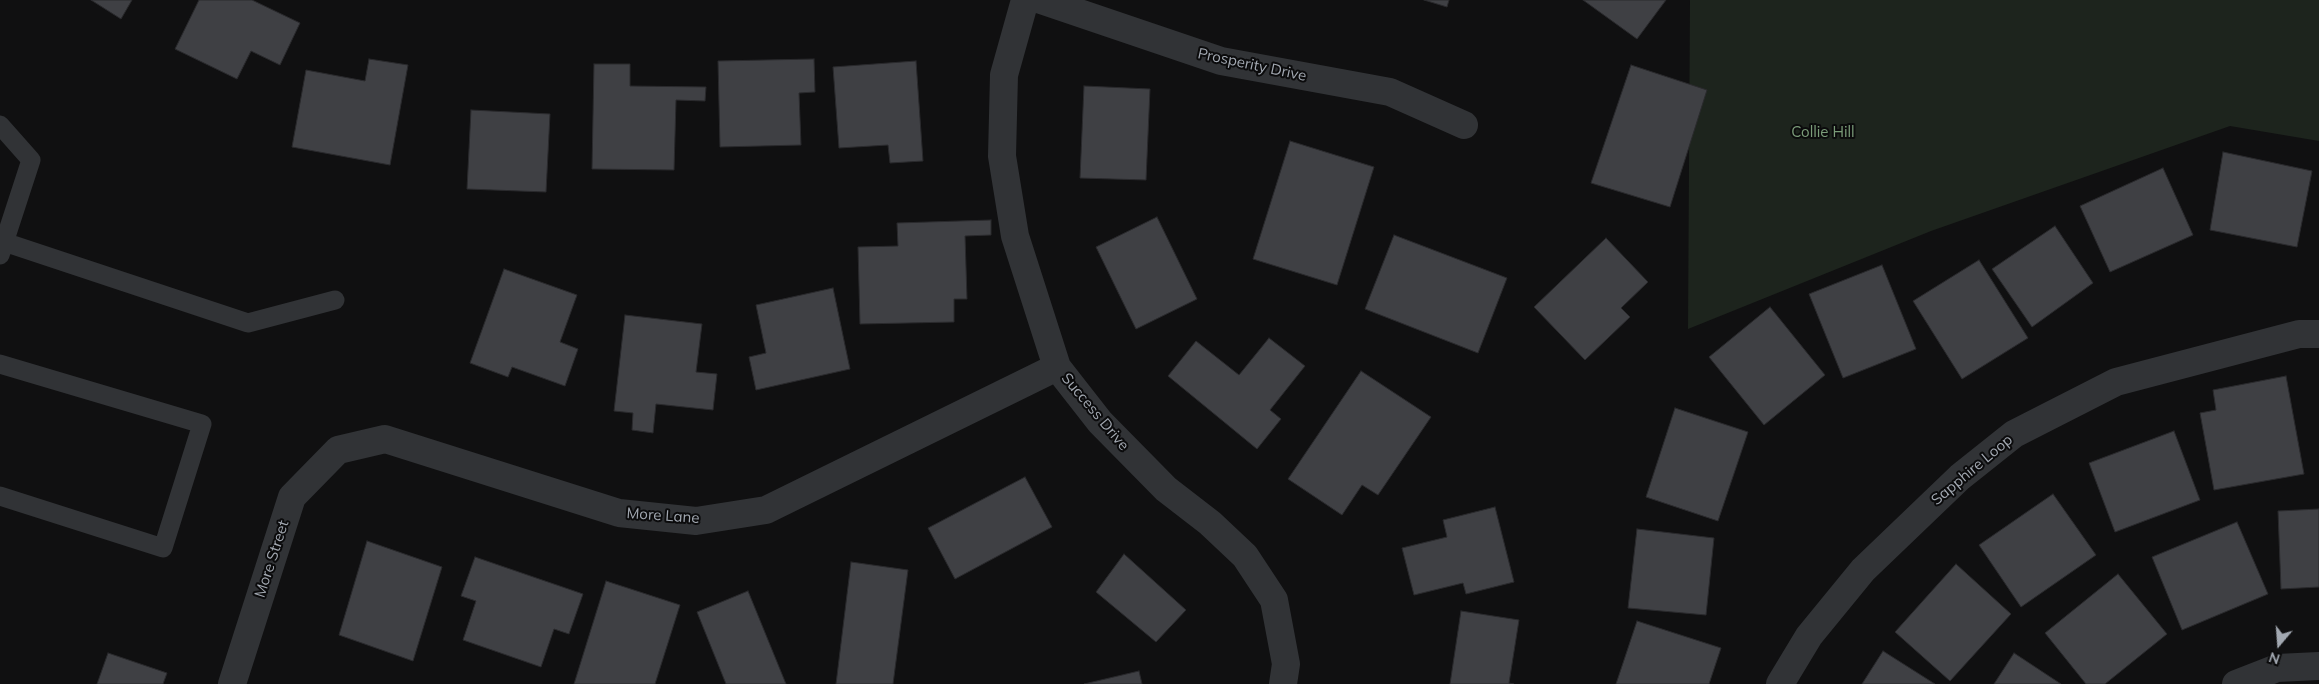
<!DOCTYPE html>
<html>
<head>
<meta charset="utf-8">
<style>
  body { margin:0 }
  #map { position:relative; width:2319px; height:684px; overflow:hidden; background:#101011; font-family:Mulish,sans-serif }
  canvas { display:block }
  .north { position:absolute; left:2254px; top:619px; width:50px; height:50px; -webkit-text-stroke:4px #0b0b0c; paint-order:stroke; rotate:198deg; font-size:14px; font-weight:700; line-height:20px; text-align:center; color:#a2a8b1 }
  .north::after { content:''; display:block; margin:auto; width:18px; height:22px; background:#a2a8b1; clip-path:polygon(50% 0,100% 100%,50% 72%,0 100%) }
</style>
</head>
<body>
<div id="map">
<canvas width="2319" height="684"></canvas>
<div class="north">N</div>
</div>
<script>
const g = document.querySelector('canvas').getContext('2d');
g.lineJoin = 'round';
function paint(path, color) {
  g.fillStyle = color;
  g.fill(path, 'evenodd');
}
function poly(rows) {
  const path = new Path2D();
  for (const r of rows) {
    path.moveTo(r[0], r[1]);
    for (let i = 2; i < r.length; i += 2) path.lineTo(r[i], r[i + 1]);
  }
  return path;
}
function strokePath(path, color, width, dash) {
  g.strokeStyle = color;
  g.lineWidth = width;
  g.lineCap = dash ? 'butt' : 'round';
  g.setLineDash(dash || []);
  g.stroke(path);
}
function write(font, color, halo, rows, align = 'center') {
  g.font = font + ' Mulish,sans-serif';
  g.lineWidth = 4;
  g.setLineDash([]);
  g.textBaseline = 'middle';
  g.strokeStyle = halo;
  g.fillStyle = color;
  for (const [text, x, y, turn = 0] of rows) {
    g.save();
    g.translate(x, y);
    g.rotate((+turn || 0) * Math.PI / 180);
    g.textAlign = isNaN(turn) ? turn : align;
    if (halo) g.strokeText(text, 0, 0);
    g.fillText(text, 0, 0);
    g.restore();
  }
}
paint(poly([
  [1690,0,2319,0,2319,141,2230,126,1931,231,1688,329]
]), '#1d241d');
const building = poly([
  [91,0,132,0,121,19,91,0],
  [199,0,252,0,300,23,280,65,251,51,237,79,175,49,199,0],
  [1424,0,1449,0,1447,7,1424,0],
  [1583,0,1666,0,1637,39,1583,0],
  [369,59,408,65,390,165,292,147,306,70,365,81,369,59],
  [814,59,815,92,799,93,801,145,720,147,718,61,814,59],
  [916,61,923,161,890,163,888,145,839,148,833,67,916,61],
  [594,64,630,64,630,86,706,87,705,101,676,100,674,170,592,169,594,64],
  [1631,65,1707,90,1670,207,1591,183,1631,65],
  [1084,86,1150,89,1146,180,1080,178,1084,86],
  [471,110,550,114,546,192,467,189,471,110],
  [1290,141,1374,167,1337,285,1253,259,1290,141],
  [2223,152,2312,171,2297,247,2210,230,2223,152],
  [2163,168,2193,235,2110,272,2080,206,2163,168],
  [1157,217,1197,299,1136,329,1096,247,1157,217],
  [991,220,991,235,965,236,967,299,954,299,954,322,860,324,858,247,898,246,897,223,991,220],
  [2055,226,2093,283,2032,327,1992,269,2055,226],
  [1394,235,1507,278,1478,353,1365,309,1394,235],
  [1606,238,1648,282,1621,308,1630,317,1585,360,1534,307,1606,238],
  [1979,260,2028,338,1962,379,1913,301,1979,260],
  [1882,265,1916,349,1843,378,1809,294,1882,265],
  [504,269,577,295,560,342,578,349,565,386,512,367,508,377,470,363,504,269],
  [833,288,850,369,756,390,749,357,766,353,756,305,833,288],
  [1770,307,1825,375,1764,425,1709,357,1770,307],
  [625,315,702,324,696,372,717,374,713,410,656,404,653,433,632,430,633,413,614,411,625,315],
  [1269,338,1305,366,1270,410,1281,419,1257,449,1168,376,1196,341,1239,375,1269,338],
  [1361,371,1431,417,1378,495,1362,485,1342,515,1288,479,1361,371],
  [2286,376,2304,474,2214,490,2200,413,2216,410,2213,390,2286,376],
  [1675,408,1748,432,1718,521,1646,497,1675,408],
  [2174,431,2200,500,2115,532,2089,463,2174,431],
  [1025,477,1052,527,955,579,928,528,1025,477],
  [2053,494,2096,555,2021,607,1979,545,2053,494],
  [1495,507,1514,582,1466,594,1463,583,1414,595,1402,548,1447,537,1443,520,1495,507],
  [2319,509,2319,587,2281,589,2278,511,2319,509],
  [2237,522,2268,594,2182,630,2152,557,2237,522],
  [1637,529,1714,538,1706,615,1628,608,1637,529],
  [367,541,442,567,413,661,339,635,367,541],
  [1124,554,1186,610,1156,642,1096,592,1124,554],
  [475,557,583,594,569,634,554,629,541,667,463,640,476,601,461,596,475,557],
  [851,562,908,570,893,684,836,684,851,562],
  [1956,564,2011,614,1950,681,1895,632,1956,564],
  [2118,574,2167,634,2105,684,2086,684,2045,633,2118,574],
  [606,581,680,605,655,684,574,684,606,581],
  [748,591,786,684,726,684,697,612,748,591],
  [1461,611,1519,620,1509,683,1514,684,1450,684,1461,611],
  [1637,621,1721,648,1709,684,1616,684,1637,621],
  [1883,651,1935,684,1862,684,1883,651],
  [108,653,167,673,163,684,97,684,108,653],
  [2014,653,2061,684,1994,684,2014,653],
  [1139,671,1142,684,1084,684,1139,671]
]);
paint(building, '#3f4044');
strokePath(building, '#2a2a2d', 1);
strokePath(poly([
  [0,125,31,160,0,255],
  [4,242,248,323,335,300],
  [0,364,202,424,163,548,0,496]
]), '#313336', 19);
strokePath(poly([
  [1025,0,1004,75,1002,156,1015,236,1057,367,1100,422,1166,489,1210,523,1245,556,1274,600,1286,664,1283,684],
  [1041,0,1221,61,1390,92,1464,125],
  [232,684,292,497,338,450,385,439,619,513,696,521,766,510,1057,367],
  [1780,684,1809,636,1863,570,1960,477,2014,434,2116,382,2299,334,2319,334],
  [2236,684,2277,668,2319,666]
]), '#313336', 28);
write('15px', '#a2a8b1', '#0b0b0c', [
  ["Prosperity Drive",1252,65,12],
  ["Success Drive",1095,412,50],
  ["Sapphire Loop",1972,470,-40],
  ["More Lane",663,516,4],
  ["More Street",272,559,-72]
]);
write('15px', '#7b9c79', '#0b0b0c', [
  ["Collie Hill",1823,132]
]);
</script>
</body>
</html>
